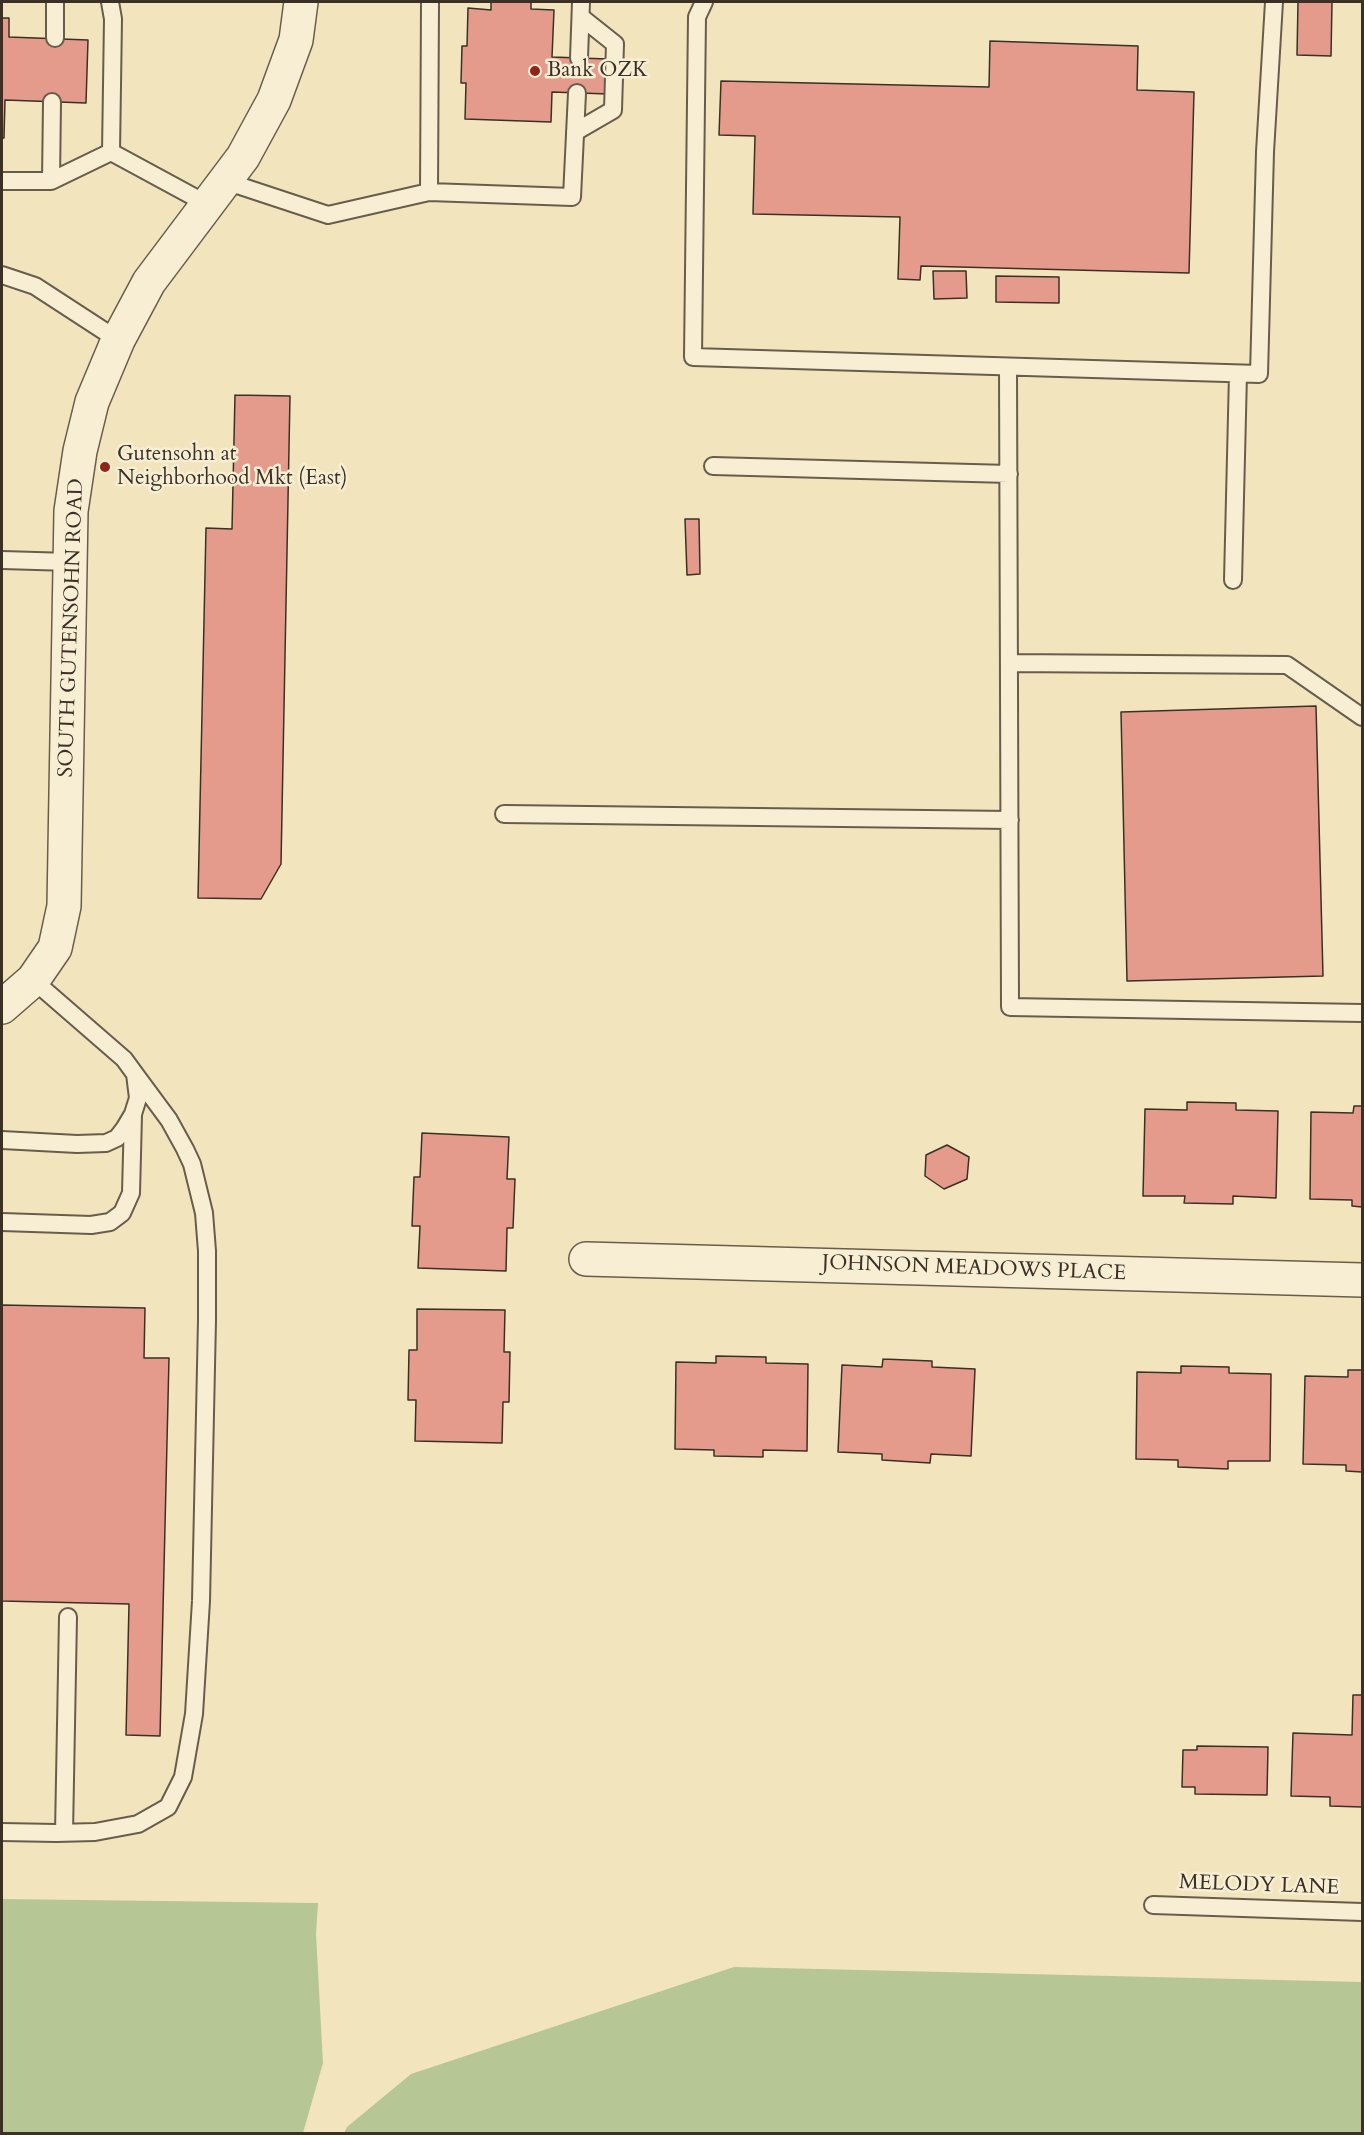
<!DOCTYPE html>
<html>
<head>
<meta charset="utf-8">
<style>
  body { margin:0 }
  #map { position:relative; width:1364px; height:2135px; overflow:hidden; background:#f2e5bd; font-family:Cardo,serif }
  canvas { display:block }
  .frame { position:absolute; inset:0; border:3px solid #3a3026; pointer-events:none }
</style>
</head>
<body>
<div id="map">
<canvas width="1364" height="2135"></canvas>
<div class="frame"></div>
</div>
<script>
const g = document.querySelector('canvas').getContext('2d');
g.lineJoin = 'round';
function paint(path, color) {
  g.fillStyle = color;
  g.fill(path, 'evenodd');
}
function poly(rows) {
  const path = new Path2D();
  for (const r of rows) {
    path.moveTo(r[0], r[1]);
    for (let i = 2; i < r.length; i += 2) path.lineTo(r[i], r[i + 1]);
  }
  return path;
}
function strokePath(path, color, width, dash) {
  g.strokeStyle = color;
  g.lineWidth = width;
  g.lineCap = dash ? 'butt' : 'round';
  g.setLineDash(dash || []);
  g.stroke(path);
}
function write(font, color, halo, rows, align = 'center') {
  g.font = font + ' Cardo,serif';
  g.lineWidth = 5;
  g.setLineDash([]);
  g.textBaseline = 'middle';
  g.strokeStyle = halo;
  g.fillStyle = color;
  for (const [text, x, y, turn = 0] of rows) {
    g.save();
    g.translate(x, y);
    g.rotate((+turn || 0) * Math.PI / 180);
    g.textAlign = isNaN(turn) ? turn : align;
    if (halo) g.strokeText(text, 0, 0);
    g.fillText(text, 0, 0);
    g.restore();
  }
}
paint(poly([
  [2,1899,318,1903,316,1934,323,2063,303,2133,2,2133],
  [734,1967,1362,1982,1362,2133,344,2133,347,2127,411,2074]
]), '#b6c694');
const building = poly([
  [491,2,531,2,531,9,554,10,552,57,608,59,608,94,552,92,551,122,465,119,466,83,461,83,462,46,467,46,468,8,491,10,491,2],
  [1298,2,1332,2,1331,56,1297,55,1298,2],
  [2,18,9,18,9,37,88,40,86,103,5,100,4,138,2,138,2,18],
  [990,41,1138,46,1137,90,1194,92,1189,273,921,266,920,280,898,279,900,217,753,214,755,136,719,135,721,81,989,87,990,41],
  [933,271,966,271,967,298,934,299,933,271],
  [996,276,1059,277,1059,303,996,302,996,276],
  [235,395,290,396,281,864,261,899,198,898,206,528,232,529,235,395],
  [685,519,699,519,700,574,687,575,685,519],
  [1316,706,1323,976,1127,981,1121,712,1316,706],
  [1187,1102,1236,1103,1236,1110,1278,1111,1276,1198,1233,1196,1233,1204,1184,1203,1185,1196,1143,1196,1145,1109,1187,1110,1187,1102],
  [1354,1106,1362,1106,1362,1207,1352,1206,1352,1200,1310,1199,1311,1112,1353,1113,1354,1106],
  [422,1133,509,1137,507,1179,515,1179,513,1228,507,1228,506,1271,418,1268,420,1226,412,1226,414,1177,420,1177,422,1133],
  [947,1145,969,1157,967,1179,944,1189,925,1176,926,1155,947,1145],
  [2,1305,145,1308,144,1358,169,1358,160,1736,126,1735,129,1604,2,1601,2,1305],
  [417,1309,505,1310,504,1352,510,1352,509,1402,503,1402,502,1443,415,1441,416,1400,408,1400,409,1350,417,1350,417,1309],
  [716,1356,766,1357,766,1363,808,1364,807,1451,763,1450,763,1457,714,1456,714,1450,675,1449,676,1362,716,1363,716,1356],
  [883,1359,932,1361,932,1367,975,1369,971,1456,931,1454,930,1463,882,1460,882,1454,838,1452,842,1365,882,1367,883,1359],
  [1181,1366,1229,1367,1229,1373,1271,1374,1270,1461,1228,1461,1228,1469,1178,1467,1178,1460,1136,1459,1137,1372,1181,1373,1181,1366],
  [1348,1370,1362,1370,1362,1472,1346,1471,1346,1465,1303,1464,1305,1376,1348,1377,1348,1370],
  [1353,1695,1362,1695,1362,1807,1330,1806,1330,1797,1291,1796,1293,1733,1352,1735,1353,1695],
  [1197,1746,1268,1747,1267,1795,1195,1794,1195,1787,1182,1787,1183,1750,1197,1750,1197,1746]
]);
paint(building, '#e49b8c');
strokePath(building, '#3a3026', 1.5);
const service = poly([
  [110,2,113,19,111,152],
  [704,2,697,17,693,357,1259,374,1265,152,1274,2],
  [55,38,55,2],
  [579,58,581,2],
  [575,132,613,110,615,44,581,17],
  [2,181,51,181,111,152,207,204],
  [51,181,52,102],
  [225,181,328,215,429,192,572,197,577,93],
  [429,192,430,2],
  [2,275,35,286,118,340],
  [1008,367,1010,1007,1362,1013],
  [713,466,1009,474],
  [2,560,70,562],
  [1233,580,1238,374],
  [1009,663,1287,665,1362,717],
  [504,814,1010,820],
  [2,1140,77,1144,106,1143,117,1138,124,1129,133,1114,138,1098,135,1074,124,1059,33,980],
  [2,1222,91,1225,110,1222,122,1213,131,1193,133,1115],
  [2,1832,56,1833,95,1832,138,1824,168,1807,183,1777,194,1714,201,1601,207,1320,207,1251,204,1213,192,1164,185,1149,169,1120,135,1074],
  [64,1833,68,1617],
  [1153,1905,1362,1912]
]);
const minor = poly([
  [2,1007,33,980,55,948,64,906,71,511,80,451,92,402,118,340,149,282,243,157,274,100,296,40,301,2],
  [586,1259,1362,1280]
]);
strokePath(service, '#685d4c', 20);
strokePath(minor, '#685d4c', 36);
strokePath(service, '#f7eed4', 16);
strokePath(minor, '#f7eed4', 33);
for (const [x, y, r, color] of [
  [535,71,6,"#8f2418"],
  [105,467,6,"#8f2418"]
]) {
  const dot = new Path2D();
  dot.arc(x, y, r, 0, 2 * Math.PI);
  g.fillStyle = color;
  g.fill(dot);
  strokePath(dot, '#f7eed4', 2);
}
write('21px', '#3a3026', '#f7eed4', [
  ["Bank OZK",547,71],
  ["Gutensohn at",117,455],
  ["Neighborhood Mkt (East)",117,479]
], 'left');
write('21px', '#3a3026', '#f7eed4', [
  ["SOUTH GUTENSOHN ROAD",72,628,-88],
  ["JOHNSON MEADOWS PLACE",974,1269,2],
  ["MELODY LANE",1259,1886,2]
]);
</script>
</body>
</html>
